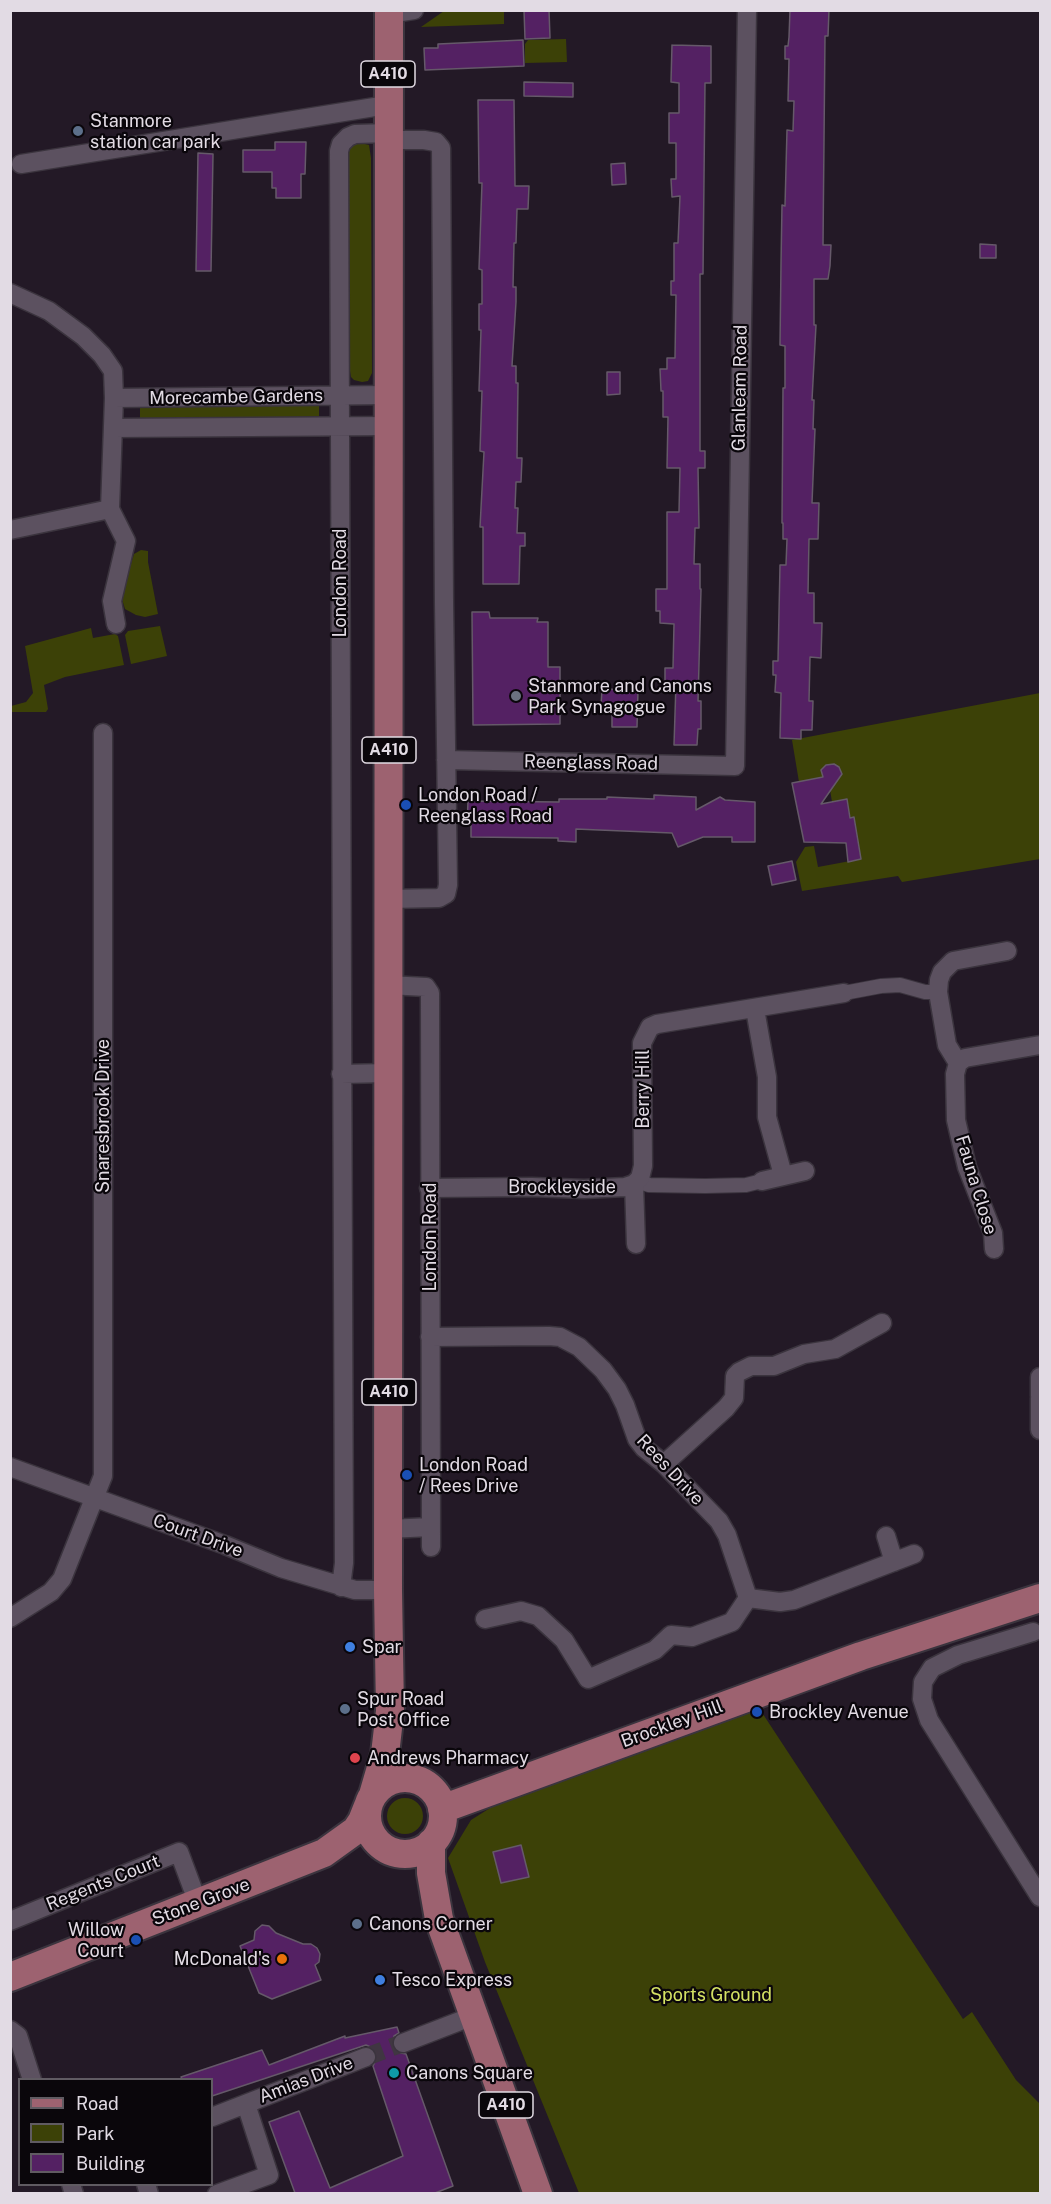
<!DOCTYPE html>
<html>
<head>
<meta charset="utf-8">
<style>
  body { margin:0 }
  #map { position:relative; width:1051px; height:2204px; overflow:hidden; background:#231926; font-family:"Public Sans",sans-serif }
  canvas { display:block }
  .frame { position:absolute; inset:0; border:12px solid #e2dbe4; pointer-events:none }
  .legend { position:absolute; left:18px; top:2078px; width:195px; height:108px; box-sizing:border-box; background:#0a060b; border:2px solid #605b62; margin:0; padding:8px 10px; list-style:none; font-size:18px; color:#e2dbe4 }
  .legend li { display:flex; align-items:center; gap:12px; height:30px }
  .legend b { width:30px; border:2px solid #605b62 }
</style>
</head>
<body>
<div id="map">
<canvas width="1051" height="2204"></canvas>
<div class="frame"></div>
<ul class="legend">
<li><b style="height:8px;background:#9d6270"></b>Road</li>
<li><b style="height:16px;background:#3c4107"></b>Park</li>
<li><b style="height:16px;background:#542163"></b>Building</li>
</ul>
</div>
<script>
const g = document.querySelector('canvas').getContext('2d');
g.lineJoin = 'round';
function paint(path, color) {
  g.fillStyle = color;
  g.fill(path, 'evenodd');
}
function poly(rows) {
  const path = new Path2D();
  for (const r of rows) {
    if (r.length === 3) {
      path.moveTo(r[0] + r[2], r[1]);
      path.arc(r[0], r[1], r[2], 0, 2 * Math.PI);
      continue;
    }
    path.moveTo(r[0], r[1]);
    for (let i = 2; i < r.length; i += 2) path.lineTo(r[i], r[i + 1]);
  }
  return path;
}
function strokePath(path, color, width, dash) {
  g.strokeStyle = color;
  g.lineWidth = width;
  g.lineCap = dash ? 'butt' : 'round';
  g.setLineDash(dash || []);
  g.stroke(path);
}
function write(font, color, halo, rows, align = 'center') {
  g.font = font + ' "Public Sans",sans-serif';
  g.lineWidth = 4.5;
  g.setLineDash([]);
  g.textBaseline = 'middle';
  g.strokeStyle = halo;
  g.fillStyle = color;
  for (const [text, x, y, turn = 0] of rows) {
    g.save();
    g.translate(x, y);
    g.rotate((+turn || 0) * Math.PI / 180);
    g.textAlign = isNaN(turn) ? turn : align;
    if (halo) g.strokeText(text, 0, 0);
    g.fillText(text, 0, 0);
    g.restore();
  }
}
paint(poly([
  [444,11,504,11,504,24,421,27],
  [566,39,567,62,525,63,525,44,528,40],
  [357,142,369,145,371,158,372,373,368,381,362,382,354,380,351,377,350,371,345,371,347,149],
  [319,404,319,418,140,419,140,405],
  [141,550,148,551,148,562,158,614,145,617,136,615,125,609,121,596,134,554],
  [160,626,167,656,131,664,125,635,128,631],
  [91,628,93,638,115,634,118,636,124,665,65,677,44,685,48,709,46,712,11,712,11,706,26,702,33,693,25,646],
  [1040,693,1040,859,902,882,898,876,802,891,796,862,805,847,814,846,818,867,861,859,857,838,854,838,847,799,832,802,829,783,841,775,839,767,834,764,826,765,822,770,823,777,799,782,792,740],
  [759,1708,963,2019,972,2012,1016,2080,1040,2104,1040,2193,579,2193,485,1962,448,1858,471,1820,498,1803],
  [405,1816,18]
]), '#3c4107');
const building = poly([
  [524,10,549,10,550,38,525,39,524,10],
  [790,10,829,10,828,36,825,36,823,245,831,245,830,266,828,279,814,279,814,325,816,325,812,400,814,400,813,429,815,429,812,503,819,503,818,539,809,539,808,593,814,593,814,623,822,623,821,658,810,657,809,701,813,701,812,730,801,730,801,739,780,738,781,693,775,692,776,675,773,675,773,661,778,661,780,565,786,565,787,539,783,539,783,523,782,523,783,388,785,388,785,346,780,345,781,265,782,205,785,206,787,130,793,131,794,101,788,101,789,59,785,59,785,46,788,46,789,37,790,10],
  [523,40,524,66,425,70,424,48,438,48,438,44,523,40],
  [672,45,711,46,711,83,705,83,703,274,700,274,700,451,705,451,705,468,698,468,699,528,695,528,694,564,700,564,700,589,701,589,698,701,701,701,701,729,698,729,697,745,674,745,676,683,665,682,665,668,673,668,674,624,660,623,660,611,656,611,656,589,667,589,667,512,679,512,680,468,667,468,668,417,663,417,663,391,661,391,660,369,667,369,667,358,675,358,676,295,671,295,671,281,674,281,674,243,678,243,680,196,672,197,671,179,676,179,676,143,669,143,669,113,679,113,679,83,671,82,672,45],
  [524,82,573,83,573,97,524,96,524,82],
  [478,100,514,100,515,186,529,186,528,209,517,209,516,243,514,243,513,287,516,287,516,302,512,366,516,366,516,383,518,383,517,458,522,458,521,482,516,482,515,508,518,508,517,533,525,533,525,546,520,546,519,584,483,584,483,527,480,527,484,452,480,451,482,391,479,391,481,330,479,330,479,304,482,304,482,270,479,269,482,183,479,183,478,100],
  [275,142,306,142,305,174,301,174,301,198,276,198,276,188,272,188,272,172,243,172,243,150,275,150,275,142],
  [198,153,213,154,211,271,196,271,198,153],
  [625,163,626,184,612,185,611,164,625,163],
  [980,244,996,245,996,258,980,258,980,244],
  [607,372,620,372,620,394,607,395,607,372],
  [472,612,489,612,490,618,538,618,537,622,548,622,548,667,560,667,560,724,473,725,472,612],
  [602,689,638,690,637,727,612,727,612,706,601,706,602,689],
  [834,764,839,767,842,774,821,804,847,799,850,818,854,817,861,859,848,862,846,843,804,842,792,783,823,777,821,770,826,765,834,764],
  [654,795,696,797,696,810,720,797,725,800,755,802,755,842,732,842,732,837,703,837,678,847,672,833,599,830,576,829,576,842,558,841,558,838,471,837,471,825,467,825,468,801,559,802,559,799,607,799,607,797,654,799,654,795],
  [792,861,796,880,772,885,768,866,792,861],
  [521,1845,529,1877,501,1883,493,1852,521,1845],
  [262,1925,269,1926,276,1933,303,1944,311,1944,317,1948,320,1954,319,1962,315,1965,321,1980,272,1999,259,1993,240,1946,254,1940,255,1931,262,1925],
  [397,2027,399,2033,394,2036,392,2046,396,2052,406,2054,453,2186,435,2193,295,2193,269,2122,299,2111,330,2188,403,2156,373,2066,377,2058,373,2048,366,2045,212,2096,212,2079,182,2079,181,2077,262,2050,269,2065,345,2036,345,2038,397,2027]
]);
paint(building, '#542163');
strokePath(building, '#655969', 1.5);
strokePath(poly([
  [366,2057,403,2043]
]), '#403642', 18, [18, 9]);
const pedestrian = poly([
  [844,993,881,986,900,985,925,992,938,992],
  [637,1181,649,1185,705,1186,746,1185,762,1181]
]);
const minor = poly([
  [389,14,414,10],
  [388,140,424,140,436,142,441,148,444,603,448,885,446,894,439,898,388,899],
  [21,164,387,105],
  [10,293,49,311,83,336,102,355,113,371,114,398,110,509,10,530],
  [114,398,387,395],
  [113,428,388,426],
  [110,509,126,541,112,601,116,624],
  [446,760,735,766,747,10],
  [388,985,426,987,430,993,431,1547],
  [755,1009,767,1077,767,1117,783,1175],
  [958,1063,947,1045,938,992,939,980,942,972,953,961,1007,951],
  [341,1074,388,1073],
  [762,1181,805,1171],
  [634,1184,640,1178,643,1166,642,1043,650,1027,657,1024,844,993],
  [429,1188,532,1187,584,1189,625,1187,634,1184,636,1244],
  [994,1249,993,1233,967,1167,956,1120,955,1074,958,1063,965,1058,1040,1045],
  [430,1337,549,1336,560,1337,579,1347,603,1370,617,1389,625,1405,637,1439,644,1448,664,1464,719,1521,727,1535,748,1598,780,1602,794,1600,914,1554],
  [1040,1377,1040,1396],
  [1040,1398,1040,1430],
  [664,1464,726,1408,734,1398,735,1376,739,1372,751,1366,774,1366,804,1354,835,1349,882,1323],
  [10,1467,225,1545,281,1568,355,1590,388,1590],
  [389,1529,430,1527],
  [886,1536,894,1562],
  [341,1587,344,1563,339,151,341,144,348,137,355,134,388,133],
  [10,1618,51,1592,62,1579,103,1476,103,733],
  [485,1619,521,1611,538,1616,564,1640,588,1679,655,1650,671,1635,692,1637,732,1622,748,1598],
  [1033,1632,958,1655,932,1668,923,1682,922,1699,929,1720,1040,1897],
  [10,1921,179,1852,198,1903],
  [10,2030,18,2036,32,2080],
  [403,2043,473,2016],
  [212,2117,366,2057],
  [71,2184,74,2194],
  [146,2184,149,2194],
  [217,2194,269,2175,246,2104]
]);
const primary = poly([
  [405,1816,38],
  [373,1795,385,1754,390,1711,388,1590,389,10],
  [442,1809,861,1656,1040,1598],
  [431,1843,431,1873,439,1919,538,2194],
  [10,1977,324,1853,356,1830,362,1821,368,1806]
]);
strokePath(pedestrian, '#3b343e', 16);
strokePath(minor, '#3b343e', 21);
strokePath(primary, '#3b343e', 32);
strokePath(pedestrian, '#5c5160', 14);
strokePath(minor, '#5c5160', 18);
strokePath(primary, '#9d6270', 28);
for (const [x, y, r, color] of [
  [78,131,6,"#5c6f8a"],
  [516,696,6,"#6b7280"],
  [406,805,6,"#1a4fb4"],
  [407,1475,6,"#1a4fb4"],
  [350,1647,6,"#3f7fe0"],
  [345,1709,6,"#5c6f8a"],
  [757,1712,6,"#1a4fb4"],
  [355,1758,6,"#e0444e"],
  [357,1924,6,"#5c6f8a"],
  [136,1940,6,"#1a4fb4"],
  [282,1959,6,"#e8710a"],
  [380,1980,6,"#3f7fe0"],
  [394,2073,6,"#0f9aa8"]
]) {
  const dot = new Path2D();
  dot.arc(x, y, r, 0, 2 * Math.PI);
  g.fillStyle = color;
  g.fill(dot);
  strokePath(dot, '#0a060b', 2);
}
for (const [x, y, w] of [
  [388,74,54],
  [389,750,54],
  [389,1392,54],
  [506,2105,54]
]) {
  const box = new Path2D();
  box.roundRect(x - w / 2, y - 13, w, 26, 4.5);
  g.fillStyle = '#0a060b';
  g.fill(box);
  strokePath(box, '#e2dbe4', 1.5);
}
write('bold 16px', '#e2dbe4', null, [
  ["A410",388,74],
  ["A410",389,750],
  ["A410",389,1392],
  ["A410",506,2105]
]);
write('18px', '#e2dbe4', '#0a060b', [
  ["Stanmore",90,121],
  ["station car park",90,142],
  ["Stanmore and Canons",528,686],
  ["Park Synagogue",528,707],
  ["London Road /",418,795],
  ["Reenglass Road",418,816],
  ["London Road",419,1465],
  ["/ Rees Drive",419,1486],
  ["Spar",362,1647],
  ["Spur Road",357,1699],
  ["Post Office",357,1720],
  ["Brockley Avenue",769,1712],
  ["Andrews Pharmacy",367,1758],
  ["Canons Corner",369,1924],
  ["Willow",124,1930,"right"],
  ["Court",124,1951,"right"],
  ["McDonald's",270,1959,"right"],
  ["Tesco Express",392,1980],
  ["Canons Square",406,2073]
], 'left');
write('18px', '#e2dbe4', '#0a060b', [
  ["Glanleam Road",740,388,-89],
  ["Morecambe Gardens",236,397,-1],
  ["London Road",340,583,-90],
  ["Reenglass Road",591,763,1],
  ["Berry Hill",643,1089,-90],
  ["Snaresbrook Drive",103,1116,-90],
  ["Fauna Close",976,1185,73],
  ["Brockleyside",562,1187],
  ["London Road",430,1237,-90],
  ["Rees Drive",670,1470,47],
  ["Court Drive",198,1536,20],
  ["Brockley Hill",672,1724,-20],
  ["Regents Court",103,1883,-22],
  ["Stone Grove",201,1902,-21],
  ["Amias Drive",306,2080,-21]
]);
write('18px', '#d5e264', '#0a060b', [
  ["Sports Ground",711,1995]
]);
</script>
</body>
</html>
